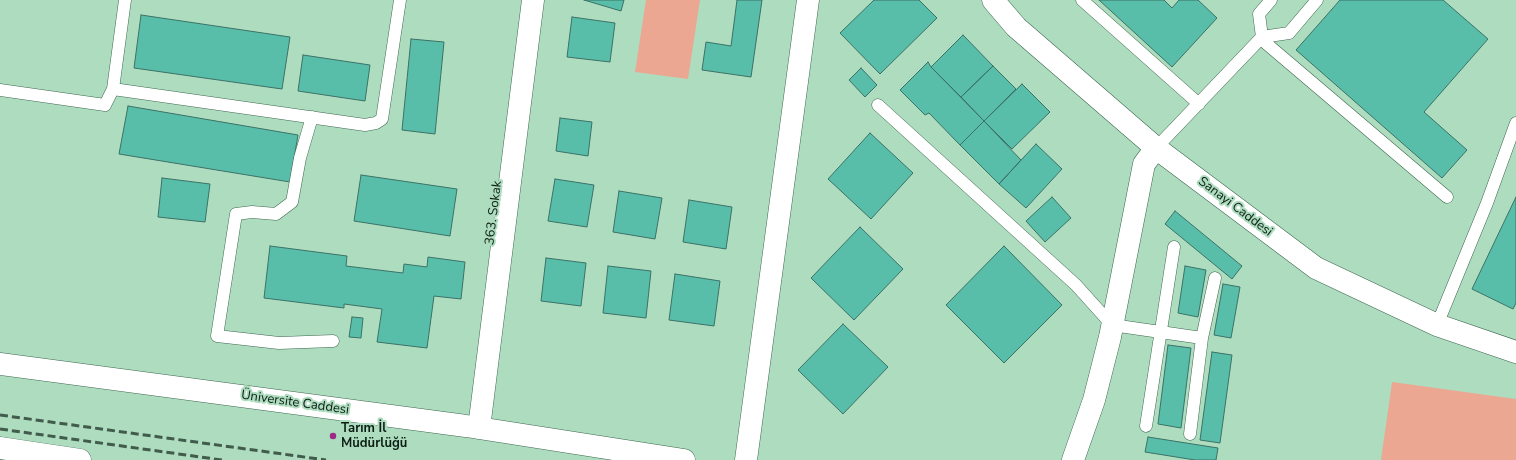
<!DOCTYPE html>
<html>
<head>
<meta charset="utf-8">
<style>
  body { margin:0 }
  canvas { display:block; background:#aedcbf }
</style>
</head>
<body>
<canvas width="1516" height="460"></canvas>
<script>
const g = document.querySelector('canvas').getContext('2d');
g.lineJoin = 'round';
function paint(path, color) {
  g.fillStyle = color;
  g.fill(path, 'evenodd');
}
function poly(rows) {
  const path = new Path2D();
  for (const r of rows) {
    path.moveTo(r[0], r[1]);
    for (let i = 2; i < r.length; i += 2) path.lineTo(r[i], r[i + 1]);
  }
  return path;
}
function strokePath(path, color, width, dash) {
  g.strokeStyle = color;
  g.lineWidth = width;
  g.lineCap = dash ? 'butt' : 'round';
  g.setLineDash(dash || []);
  g.stroke(path);
}
function write(font, color, halo, rows, align = 'center') {
  g.font = font + ' "Nunito Sans",sans-serif';
  g.lineWidth = 4;
  g.setLineDash([]);
  g.textBaseline = 'middle';
  g.strokeStyle = halo;
  g.fillStyle = color;
  for (const [text, x, y, turn = 0] of rows) {
    g.save();
    g.translate(x, y);
    g.rotate((+turn || 0) * Math.PI / 180);
    g.textAlign = isNaN(turn) ? turn : align;
    if (halo) g.strokeText(text, 0, 0);
    g.fillText(text, 0, 0);
    g.restore();
  }
}
paint(poly([
  [646,0,700,0,688,79,635,72],
  [1392,382,1516,399,1516,460,1381,460]
]), '#eba792');
const building = poly([
  [584,0,624,0,621,11,584,0],
  [737,0,762,0,751,77,702,70,706,42,731,46,737,0],
  [874,0,919,0,937,18,880,74,840,33,874,0],
  [1099,0,1164,0,1172,8,1179,0,1198,0,1217,18,1172,67,1099,0],
  [1340,0,1443,0,1488,39,1424,112,1467,150,1442,178,1296,50,1340,0],
  [141,15,290,37,282,89,134,68,141,15],
  [572,17,615,23,610,62,567,57,572,17],
  [963,35,993,66,961,97,931,67,963,35],
  [411,39,444,42,435,134,402,130,411,39],
  [303,55,370,65,365,101,298,91,303,55],
  [928,62,931,67,984,121,960,145,929,113,925,115,900,90,928,62],
  [993,66,1016,89,984,121,961,97,993,66],
  [861,68,877,85,865,97,849,80,861,68],
  [1022,84,1050,112,1012,149,984,121,1022,84],
  [128,106,298,135,290,182,119,154,128,106],
  [560,118,592,122,588,156,556,151,560,118],
  [984,121,1021,160,999,184,960,145,984,121],
  [870,133,913,173,871,219,828,179,870,133],
  [1036,144,1062,169,1026,208,999,184,1036,144],
  [361,175,457,189,450,236,354,221,361,175],
  [162,178,210,184,205,222,158,217,162,178],
  [555,179,594,185,587,227,548,221,555,179],
  [619,191,662,198,655,239,613,232,619,191],
  [1052,197,1071,218,1045,242,1026,221,1052,197],
  [1516,197,1516,303,1513,309,1472,289,1516,197],
  [689,200,732,207,726,249,683,242,689,200],
  [1175,211,1242,266,1232,279,1165,224,1175,211],
  [860,227,903,269,854,320,811,278,860,227],
  [270,246,347,256,346,266,403,273,404,264,427,267,428,257,465,262,461,299,434,296,427,348,377,342,382,309,344,304,344,308,264,298,270,246],
  [1004,246,1062,305,1004,363,946,305,1004,246],
  [546,258,586,263,581,306,541,301,546,258],
  [608,266,651,271,646,318,603,313,608,266],
  [1185,266,1206,270,1198,317,1178,313,1185,266],
  [675,274,720,281,714,326,669,320,675,274],
  [1223,284,1240,287,1231,338,1214,335,1223,284],
  [352,317,363,318,361,338,349,337,352,317],
  [843,324,888,367,843,414,798,370,843,324],
  [1168,345,1191,348,1181,428,1158,424,1168,345],
  [1212,352,1232,355,1220,443,1200,440,1212,352],
  [1148,437,1218,448,1216,460,1195,460,1145,452,1148,437]
]);
paint(building, '#58bea9');
strokePath(building, '#3b7266', 1);
const lane = poly([
  [125,0,113,89,365,125,376,123,382,119,400,0],
  [1082,0,1199,104],
  [1262,37,1259,14,1271,0],
  [1261,39,1447,197],
  [0,90,105,105,113,89],
  [878,105,1076,285,1112,325,1202,338],
  [312,117,300,158,292,202,276,214,252,212,236,214,217,336,279,343,333,341],
  [1156,148,1262,37,1289,33,1317,0],
  [1437,325,1487,203,1516,123],
  [1146,426,1174,247],
  [1190,434,1202,338,1215,278]
]);
const street = poly([
  [746,460,808,0],
  [1073,460,1094,400,1110,337,1144,164,1156,148]
]);
const secondary = poly([
  [993,0,1016,27,1156,148,1316,268,1437,325,1516,352],
  [0,364,466,426,684,460],
  [479,428,533,0],
  [0,448,80,460]
]);
strokePath(lane, '#3e6850', 13);
strokePath(street, '#3e6850', 23);
strokePath(secondary, '#3e6850', 23);
strokePath(lane, '#fff', 12);
strokePath(street, '#fff', 22);
strokePath(secondary, '#fff', 22);
strokePath(poly([
  [0,415,326,460],
  [0,429,222,460]
]), '#415c4c', 3, [8, 4]);
for (const [x, y, r, color] of [
  [333,436,4,"#9d2a85"]
]) {
  const dot = new Path2D();
  dot.arc(x, y, r, 0, 2 * Math.PI);
  g.fillStyle = color;
  g.fill(dot);
  strokePath(dot, '#aedcbf', 1.5);
}
write('13px', '#0c1e14', '#aedcbf', [
  ["Sanayi Caddesi",1235,207,37],
  ["363. Sokak",494,213,-83],
  ["Üniversite Caddesi",295,403,8]
]);
write('bold 13px', '#0c1e14', '#aedcbf', [
  ["Tarım İl",341,429],
  ["Müdürlüğü",341,444]
], 'left');
</script>
</body>
</html>
